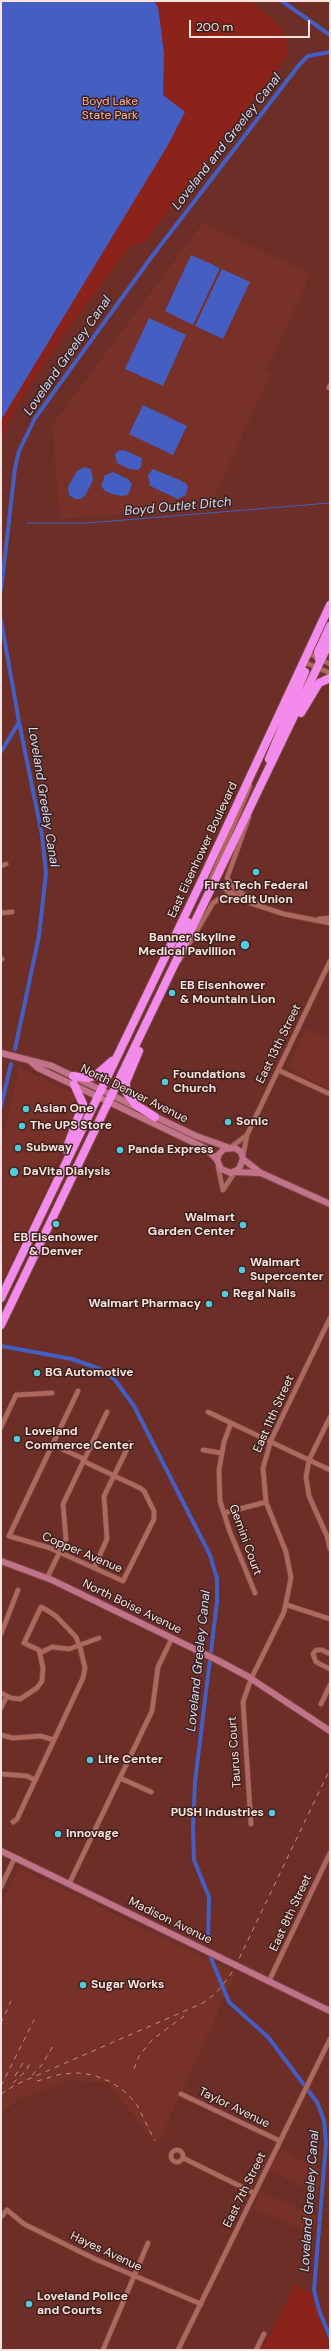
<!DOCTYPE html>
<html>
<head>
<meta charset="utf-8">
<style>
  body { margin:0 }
  #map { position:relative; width:331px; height:2351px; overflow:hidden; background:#6c2e26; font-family:"DM Sans",sans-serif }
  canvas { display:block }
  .frame { position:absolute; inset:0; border:2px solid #fae2de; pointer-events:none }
  .scale { position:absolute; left:189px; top:20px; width:121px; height:18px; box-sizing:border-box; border:2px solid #fae2de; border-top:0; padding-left:5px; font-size:12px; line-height:14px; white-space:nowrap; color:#fae2de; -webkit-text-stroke:3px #3e211d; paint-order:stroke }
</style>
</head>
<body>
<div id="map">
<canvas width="331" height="2351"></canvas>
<div class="frame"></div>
<div class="scale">200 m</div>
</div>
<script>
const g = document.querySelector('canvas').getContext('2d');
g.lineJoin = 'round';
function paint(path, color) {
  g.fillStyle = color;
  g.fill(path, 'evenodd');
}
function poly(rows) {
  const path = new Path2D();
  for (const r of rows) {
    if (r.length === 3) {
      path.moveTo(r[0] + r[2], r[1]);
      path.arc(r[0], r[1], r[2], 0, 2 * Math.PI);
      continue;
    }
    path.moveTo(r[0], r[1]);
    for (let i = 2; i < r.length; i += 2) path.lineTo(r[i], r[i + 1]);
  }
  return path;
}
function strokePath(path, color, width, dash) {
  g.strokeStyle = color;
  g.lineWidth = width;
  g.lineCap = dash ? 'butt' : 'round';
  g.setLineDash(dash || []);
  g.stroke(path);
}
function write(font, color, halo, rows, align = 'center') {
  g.font = font + ' "DM Sans",sans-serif';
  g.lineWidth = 3;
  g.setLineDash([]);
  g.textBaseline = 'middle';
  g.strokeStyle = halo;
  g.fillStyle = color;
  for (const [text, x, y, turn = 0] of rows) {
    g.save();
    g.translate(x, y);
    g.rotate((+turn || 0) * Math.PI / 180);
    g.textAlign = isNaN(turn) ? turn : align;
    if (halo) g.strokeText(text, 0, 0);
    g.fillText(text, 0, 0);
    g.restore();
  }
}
paint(poly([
  [203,223,311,274,266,371,271,373,209,508,60,519,52,425],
  [307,1029,330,1040,330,1089,288,1068],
  [19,1067,75,1094,80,1102,47,1188,1,1283,1,1146],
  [19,1868,236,1973,157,2145,108,2083,70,2080,18,2099,1,2114,1,1904],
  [281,2149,320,2170,318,2194,270,2171],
  [261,2191,316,2216,313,2235,253,2208]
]), '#783128');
paint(poly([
  [1,1,250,1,275,21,282,29,286,38,288,55,143,243,132,244,67,330,29,387,7,425,1,442],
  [295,2285,312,2294,330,2350,262,2350]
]), '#8c231a');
paint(poly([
  [1,1,154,1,158,7,164,53,163,95,185,112,168,145,1,420],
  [191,255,220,268,193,325,165,311],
  [222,269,250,282,223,339,195,326],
  [149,318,186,335,163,386,125,369],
  [143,405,187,426,173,455,129,434],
  [124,450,142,458,141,467,138,470,129,469,117,463,115,455,118,451],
  [84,467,91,469,93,480,85,496,80,499,75,499,69,495,68,487,77,471],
  [153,469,184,482,188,486,186,495,178,499,150,486,148,475],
  [113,472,128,479,132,484,128,495,122,496,112,494,105,491,101,486,105,475]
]), '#445ec2');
strokePath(poly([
  [27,523,88,523,330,503]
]), '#445ec2', 1);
strokePath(poly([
  [282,1,330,35],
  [1,590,15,468,19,451,35,418,150,259,299,65,308,56,330,52],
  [1,620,19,722,42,835,46,873,39,936,15,1049],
  [1,752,19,722],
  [1,1106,11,1064],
  [1,1346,72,1359,100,1369,115,1380,134,1406,210,1555,217,1579,217,1602,195,1782,193,1828,194,1860,209,1897,208,1942],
  [211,1958,229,2002,268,2037,317,2102,324,2120,326,2143,314,2290,319,2310,330,2337]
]), '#445ec2', 4);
const street = poly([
  [329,388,330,385],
  [308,653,330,664],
  [304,662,330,673],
  [250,786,210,881,250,903,284,914,330,923],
  [249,817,227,878,233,887,259,905],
  [1,866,6,864],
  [1,913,12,912],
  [319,919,330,918],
  [1,960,2,959],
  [179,961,213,903,223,896,232,895],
  [278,1070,330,1094],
  [231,1147,247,1135],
  [243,1156,247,1135,330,961],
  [218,1167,223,1190],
  [223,1190,235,1172],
  [78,1391,9,1536,50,1548,123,1581,154,1519,154,1511,144,1491,140,1488,83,1461],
  [208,1412,330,1470],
  [330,1417,309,1460,306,1477,309,1496,327,1536,330,1549],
  [231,1423,224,1442,219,1470,220,1501,230,1532,255,1593],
  [1,1427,16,1395,52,1393],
  [53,1445,84,1459],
  [203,1450,221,1453],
  [224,1513,266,1502],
  [94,1568,107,1539,104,1496,130,1443],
  [47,1578,66,1539,63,1504,107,1412],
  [287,1605,330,1619],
  [1,1634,18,1590],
  [40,1653,52,1647,69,1649,99,1638],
  [330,1654,322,1650,316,1650,313,1654,316,1662,330,1669],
  [1,1693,11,1698,20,1699,37,1688,42,1681,43,1668,39,1650,24,1643,41,1607,45,1609,56,1616,76,1637,80,1647,85,1668,83,1678,17,1819,13,1822],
  [321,1704,330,1685],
  [1,1708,7,1696],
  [1,1735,13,1738,41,1736,54,1740],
  [1,1774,27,1776,35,1780],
  [120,1778,151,1792],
  [251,1824,243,1702,251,1679,284,1612,291,1578,286,1552,266,1502,263,1468,271,1440,330,1318],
  [69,1884,152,1711,158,1667,172,1638],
  [1,1887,15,1857],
  [269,1981,330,1853],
  [181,2094,280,2141],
  [177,2156,6],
  [183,2158,254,2193],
  [1,2217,7,2210,24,2224,95,2259,201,2304],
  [103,2350,148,2243],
  [178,2350,330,2039],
  [256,2350,264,2334]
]);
const secondary = poly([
  [1,1053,52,1066,138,1108],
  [30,1061,38,1068,207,1149,217,1160],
  [152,1115,196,1136,227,1147],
  [243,1159,239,1169,231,1173,221,1169,217,1160,219,1154,224,1149,235,1148,241,1152,243,1159,261,1173,330,1204],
  [236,1172,261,1173],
  [1,1561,52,1580,217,1660,247,1676,330,1731],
  [1,1851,330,2011]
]);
const highway = poly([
  [319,659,318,652,330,626],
  [301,713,319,683,330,678],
  [269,759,305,672],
  [178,951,188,922],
  [139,1051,126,1082,126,1092,136,1105,155,1117],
  [73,1076,88,1078,95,1076,112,1061],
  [66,1150,83,1104,74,1084],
  [1,1298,203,878,330,605],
  [1,1325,330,641]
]);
strokePath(street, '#7b4843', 6);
strokePath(secondary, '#7b4843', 8);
strokePath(highway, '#7b4843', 10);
strokePath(street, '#ae695f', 4.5);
strokePath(secondary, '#c37389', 6);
strokePath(highway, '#f38bec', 8);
strokePath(poly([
  [1,2023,11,2001],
  [134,2069,139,2056,152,2040,184,2016],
  [32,2075,41,2066,55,2043],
  [15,2076,24,2061],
  [37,2081,61,2074,78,2073,93,2075,111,2082,124,2091,136,2103,155,2141],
  [13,2083,26,2071,30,2063],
  [1,2086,34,2020],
  [1,2094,15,2085,203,2003,216,1993,229,1977,236,1965,330,1769]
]), '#b88e89', 1, [5, 5]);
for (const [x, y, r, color] of [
  [256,872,4,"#54cadd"],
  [245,945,5,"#54cadd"],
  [172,993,4,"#54cadd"],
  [165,1082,4,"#54cadd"],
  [26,1109,4,"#54cadd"],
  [228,1122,4,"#54cadd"],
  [22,1126,4,"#54cadd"],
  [18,1148,4,"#54cadd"],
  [120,1150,4,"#54cadd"],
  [14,1172,5,"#54cadd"],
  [56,1224,4,"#54cadd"],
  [243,1225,4,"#54cadd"],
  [242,1270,4,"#54cadd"],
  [225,1294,4,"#54cadd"],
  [209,1304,4,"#54cadd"],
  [37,1373,4,"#54cadd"],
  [17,1439,4,"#54cadd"],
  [90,1760,4,"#54cadd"],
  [272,1813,4,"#54cadd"],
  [58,1834,4,"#54cadd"],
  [83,1985,4,"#54cadd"],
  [29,2304,4,"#54cadd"]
]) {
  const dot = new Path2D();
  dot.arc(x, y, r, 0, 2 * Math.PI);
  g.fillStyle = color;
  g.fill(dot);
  strokePath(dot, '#3e211d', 1.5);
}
write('12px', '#f4b4aa', '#3e211d', [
  ["Boyd Lake",110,102],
  ["State Park",110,116]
]);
write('12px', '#fae2de', '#3e211d', [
  ["East Eisenhower Boulevard",203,850,-65],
  ["East 13th Street",279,1044,-64],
  ["North Denver Avenue",134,1094,26],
  ["East 11th Street",274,1414,-66],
  ["Gemini Court",245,1540,70],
  ["Copper Avenue",82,1553,23],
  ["North Boise Avenue",132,1607,26],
  ["Taurus Court",235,1752,-94],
  ["East 8th Street",291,1913,-65],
  ["Madison Avenue",170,1921,26],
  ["Taylor Avenue",234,2108,26],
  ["East 7th Street",245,2190,-64],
  ["Hayes Avenue",106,2252,25]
]);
write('bold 12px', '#fae2de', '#3e211d', [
  ["First Tech Federal",256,886,"center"],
  ["Credit Union",256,900,"center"],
  ["Banner Skyline",236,938,"right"],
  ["Medical Pavillion",236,952,"right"],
  ["EB Eisenhower",180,986],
  ["& Mountain Lion",180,1000],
  ["Foundations",173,1075],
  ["Church",173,1089],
  ["Asian One",34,1109],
  ["Sonic",236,1122],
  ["The UPS Store",30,1126],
  ["Subway",26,1148],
  ["Panda Express",128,1150],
  ["DaVita Dialysis",23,1172],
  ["Walmart",235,1218,"right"],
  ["Garden Center",235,1232,"right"],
  ["EB Eisenhower",56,1238,"center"],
  ["& Denver",56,1252,"center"],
  ["Walmart",250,1263],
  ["Supercenter",250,1277],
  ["Regal Nails",233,1294],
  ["Walmart Pharmacy",201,1304,"right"],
  ["BG Automotive",45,1373],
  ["Loveland",25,1432],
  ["Commerce Center",25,1446],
  ["Life Center",98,1760],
  ["PUSH Industries",264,1813,"right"],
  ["Innovage",66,1834],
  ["Sugar Works",91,1985],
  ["Loveland Police",37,2297],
  ["and Courts",37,2311]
], 'left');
write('italic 13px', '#d1dbf6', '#3e211d', [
  ["Loveland and Greeley Canal",227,142,-52],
  ["Loveland Greeley Canal",68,356,-55],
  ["Boyd Outlet Ditch",178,507,-5],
  ["Loveland Greeley Canal",43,797,81],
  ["Loveland Greeley Canal",199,1661,-84],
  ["Loveland Greeley Canal",310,2201,-86]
]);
</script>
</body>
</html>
